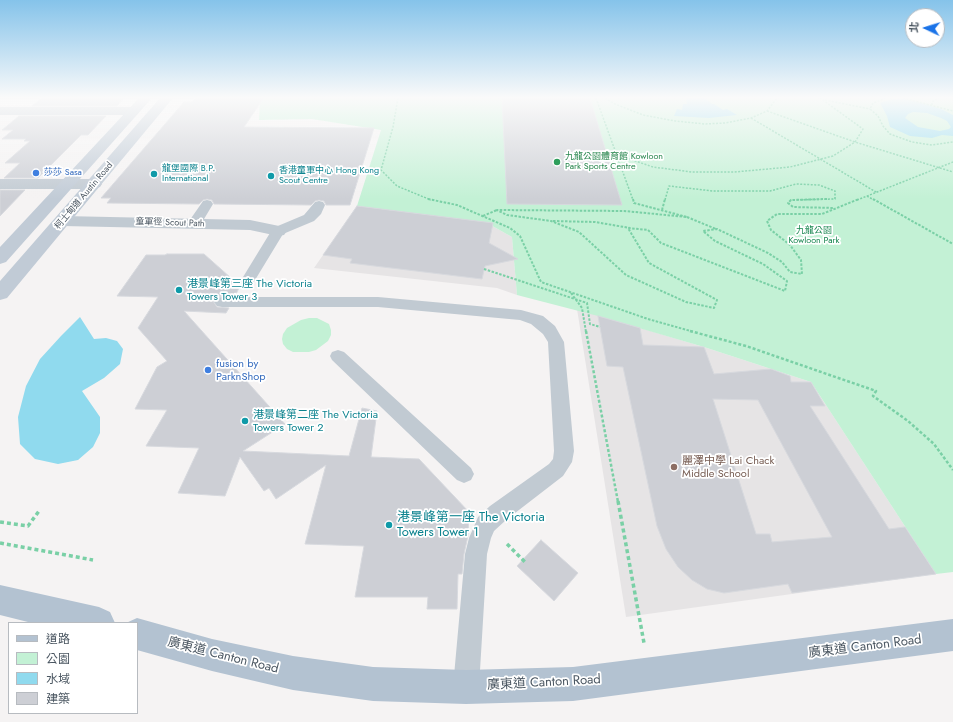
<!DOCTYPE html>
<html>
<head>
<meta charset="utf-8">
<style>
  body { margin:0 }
  #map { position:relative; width:953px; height:722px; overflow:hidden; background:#f5f3f3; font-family:Jost,"Noto Sans TC",sans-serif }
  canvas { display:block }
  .legend { position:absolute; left:8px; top:622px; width:130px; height:92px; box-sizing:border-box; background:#fff; border:1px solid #b7bbc0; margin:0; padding:5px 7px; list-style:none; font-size:12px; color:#4a5661 }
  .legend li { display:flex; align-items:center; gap:8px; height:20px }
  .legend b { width:20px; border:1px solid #b7bbc0 }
  .north { position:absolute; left:905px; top:8px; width:40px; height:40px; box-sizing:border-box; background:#fff; border:1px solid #b7bbc0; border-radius:50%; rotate:274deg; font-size:11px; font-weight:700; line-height:16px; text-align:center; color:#4a5661 }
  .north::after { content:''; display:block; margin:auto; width:14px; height:18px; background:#1a73e8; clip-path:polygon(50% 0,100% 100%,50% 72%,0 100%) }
</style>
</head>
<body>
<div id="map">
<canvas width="953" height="722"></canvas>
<ul class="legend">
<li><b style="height:5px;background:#b3c2d1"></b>道路</li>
<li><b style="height:11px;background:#c3f1d5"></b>公園</li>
<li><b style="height:11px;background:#90daee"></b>水域</li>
<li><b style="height:11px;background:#cdcfd5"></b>建築</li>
</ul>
<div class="north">北</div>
</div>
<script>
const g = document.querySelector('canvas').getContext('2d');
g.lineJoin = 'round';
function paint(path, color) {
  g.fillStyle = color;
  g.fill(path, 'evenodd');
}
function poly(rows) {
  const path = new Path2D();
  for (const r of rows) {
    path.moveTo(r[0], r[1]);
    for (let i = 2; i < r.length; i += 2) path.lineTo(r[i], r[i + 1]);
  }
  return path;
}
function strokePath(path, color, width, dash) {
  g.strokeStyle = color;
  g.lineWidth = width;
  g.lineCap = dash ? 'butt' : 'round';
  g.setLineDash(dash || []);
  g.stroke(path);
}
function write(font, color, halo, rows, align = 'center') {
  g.font = font + ' Jost,"Noto Sans TC",sans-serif';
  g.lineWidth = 3.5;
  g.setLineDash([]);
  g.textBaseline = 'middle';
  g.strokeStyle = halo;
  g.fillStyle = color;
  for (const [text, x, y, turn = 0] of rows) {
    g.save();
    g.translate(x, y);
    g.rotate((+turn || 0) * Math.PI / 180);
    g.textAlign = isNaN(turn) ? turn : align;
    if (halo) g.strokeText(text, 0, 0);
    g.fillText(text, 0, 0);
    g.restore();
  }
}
paint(poly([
  [357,206,487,223,512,237,517,295,497,288,314,268],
  [577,309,704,347,811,382,936,574,626,617]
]), '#e6e4e5');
paint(poly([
  [260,98,953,98,953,572,936,574,811,382,704,347,598,316,517,295,512,237,487,223,357,206,381,130,312,119,259,120],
  [309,318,317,318,329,324,331,330,331,335,328,341,316,350,309,352,293,352,287,349,283,344,282,339,283,334,287,328,301,320]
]), '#c3f1d5');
paint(poly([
  [686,98,705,98,712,104,714,104,723,110,727,109,737,115,709,118,674,116,677,109,682,110,683,104,687,104],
  [892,99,904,99,921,103,941,109,953,115,953,136,942,135,932,138,910,136,890,127,887,116,880,103],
  [913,112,927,113,941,118,947,121,951,127,949,129,940,131,918,127,905,118,908,114],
  [80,317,94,339,106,338,117,341,123,349,120,364,104,378,82,391,100,417,100,433,93,447,78,460,58,464,35,459,20,444,18,417,26,386,40,359,61,336]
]), '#90daee');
const building = poly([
  [42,98,124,98,117,106,32,106,42,98],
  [502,98,590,98,622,205,507,204,502,98],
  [195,99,263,99,244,127,374,128,350,205,326,205,324,201,319,200,315,201,311,205,214,204,212,200,207,199,203,200,199,204,107,203,111,198,101,198,184,102,192,102,195,99],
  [19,116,106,116,88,135,81,135,38,178,4,178,20,163,5,163,30,141,24,141,26,139,2,139,13,130,2,130,19,116],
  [0,190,25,190,0,216,0,190],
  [357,206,493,223,489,243,518,259,485,266,482,279,350,263,352,259,323,255,357,206],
  [167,254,204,254,240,286,235,296,217,297,213,301,217,307,229,308,226,313,184,311,285,424,243,451,349,456,362,408,377,411,371,457,419,459,469,512,468,536,464,554,462,574,458,574,457,609,427,609,428,597,355,597,364,546,305,544,326,465,276,499,269,488,264,491,240,457,225,496,178,493,199,448,146,446,167,410,135,409,157,367,167,361,138,328,158,297,117,296,146,255,165,255,167,254],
  [598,316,640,328,643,345,704,347,714,374,771,369,790,376,791,382,811,382,825,406,810,406,889,529,905,527,936,574,792,593,788,584,724,593,707,589,692,580,678,567,666,549,657,526,623,367,607,366,598,316],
  [713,399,758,400,832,537,772,542,770,534,756,534,713,399],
  [541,540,578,573,554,601,517,566,541,540]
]);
paint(building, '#cdcfd5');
strokePath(building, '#d7d9de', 1);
strokePath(poly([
  [398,98,393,127,381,170,397,186,431,200],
  [596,98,633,200],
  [605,98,615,104,643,115,675,121,705,124,725,123,751,118,767,111,777,98],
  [886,98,873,103,870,109,878,116,883,126,890,134,912,142,932,145,953,142],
  [903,98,953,111],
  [825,100,870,109],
  [932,105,932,102,938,98],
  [767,111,855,142,953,172],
  [751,118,876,192],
  [618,155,653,167,692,172,734,172,790,167,833,156,855,142,863,129,820,98],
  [867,196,874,200],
  [665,200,669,186,713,191,770,191,796,184,819,185,835,191,835,199,791,200],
  [857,200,953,162]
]), '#7ad0a6', 1.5, [2, 1.5]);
strokePath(poly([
  [428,199,457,205,510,228,520,236,541,282,648,319,694,332],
  [633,199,634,203,687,217,624,211,497,210,507,215,551,221,579,232,626,275,686,302,714,308,717,300,649,263,628,228,648,230,661,243,785,291,787,281,763,264,715,241,703,231,717,229,768,253,782,262,790,272,802,274,801,260,790,245,771,230,767,221,777,214,822,214,859,199],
  [827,199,791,200,788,203,793,207,834,208],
  [873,199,953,244],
  [662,210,665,199],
  [483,216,497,210],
  [687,217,716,229],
  [553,221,595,222,630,228],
  [484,269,587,303,590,324,600,327],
  [571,293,582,308,586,332]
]), '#7ad0a6', 2, [2.5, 1.5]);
strokePath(poly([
  [586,331,618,502],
  [690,331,746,346,876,391,873,396,908,421,934,444,953,470]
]), '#7ad0a6', 2.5, [3, 2]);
strokePath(poly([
  [618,501,644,643],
  [0,522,28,526,39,511],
  [0,543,93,560],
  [507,544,525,562]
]), '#7ad0a6', 3.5, [4, 3]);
paint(poly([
  [207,200,211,201,213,204,201,224,199,227,194,228,189,227,187,224,201,204,203,201,207,200],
  [319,201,323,202,325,205,321,214,314,221,283,234,252,285,247,287,242,285,240,282,273,228,304,215,315,202,319,201],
  [222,297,378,297,521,310,543,316,555,326,564,342,574,451,572,462,563,476,506,520,494,531,491,538,487,554,479,687,475,696,466,700,457,696,453,687,465,554,469,538,478,517,490,506,549,464,553,459,554,451,548,342,543,334,531,324,520,320,378,307,222,307,217,306,214,302,217,298,222,297],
  [338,350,344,352,471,468,474,474,471,480,464,483,457,480,332,360,330,356,332,352,338,350]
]), '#c1cad2');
paint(poly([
  [0,107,133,107,138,108,139,111,138,114,133,115,0,115,0,107],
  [63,216,250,220,284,227,287,231,284,235,278,236,250,230,63,226,57,225,55,221,57,217,63,216]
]), '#c1cad2');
paint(poly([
  [0,179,94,179,100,181,102,184,100,187,94,189,0,189,0,179]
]), '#c1cad2');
paint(poly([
  [139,98,152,98,6,262,0,264,0,247,139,98],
  [160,98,173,98,7,298,0,300,0,281,160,98]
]), '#c1cbd6');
paint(poly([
  [0,585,99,607,110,612,115,623,32,623,0,615,0,585],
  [137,618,212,639,293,656,373,667,466,670,573,667,953,619,953,651,573,701,466,704,373,701,293,690,212,671,137,650,137,623,126,623,137,618]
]), '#b3c2d1');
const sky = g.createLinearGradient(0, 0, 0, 199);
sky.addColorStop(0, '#85c3ea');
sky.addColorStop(0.49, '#fafafa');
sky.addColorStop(1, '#fafafa00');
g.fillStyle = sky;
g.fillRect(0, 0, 953, 199);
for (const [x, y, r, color] of [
  [557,162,4,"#2e9e5b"],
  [36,173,4,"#3f7fe0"],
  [154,174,4,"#0f9aa8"],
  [271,176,4,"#0f9aa8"],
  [179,290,4,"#0f9aa8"],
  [208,370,4,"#3f7fe0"],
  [245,421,4,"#0f9aa8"],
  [674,467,4,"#8d6e63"],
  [389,525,4,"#0f9aa8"]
]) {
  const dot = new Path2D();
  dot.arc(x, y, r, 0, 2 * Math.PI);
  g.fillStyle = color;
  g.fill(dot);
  strokePath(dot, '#fff', 1.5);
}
write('9px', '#27864d', '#fff', [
  ["九龍公園體育館 Kowloon",565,157],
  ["Park Sports Centre",565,167]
], 'left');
write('9px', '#0d838f', '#fff', [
  ["龍堡國際 B.P.",162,169],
  ["International",162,179],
  ["香港童軍中心 Hong Kong",279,171],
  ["Scout Centre",279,181]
], 'left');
write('9px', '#366cbe', '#fff', [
  ["莎莎 Sasa",44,173]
], 'left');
write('9px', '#4a5661', '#fff', [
  ["柯士甸道 Austin Road",84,196,-50],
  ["童軍徑 Scout Path",170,223,2]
]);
write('9px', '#17864f', '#fff', [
  ["九龍公園",814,231],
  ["Kowloon Park",814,241]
]);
write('11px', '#0d838f', '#fff', [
  ["港景峰第三座 The Victoria",187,284],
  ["Towers Tower 3",187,297],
  ["港景峰第二座 The Victoria",253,415],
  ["Towers Tower 2",253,428]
], 'left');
write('11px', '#366cbe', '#fff', [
  ["fusion by",216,364],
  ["ParknShop",216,377]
], 'left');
write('11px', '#785e54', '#fff', [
  ["麗澤中學 Lai Chack",682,461],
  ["Middle School",682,474]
], 'left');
write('13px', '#0d838f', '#fff', [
  ["港景峰第一座 The Victoria",397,518],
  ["Towers Tower 1",397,533]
], 'left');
write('13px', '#4a5661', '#fff', [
  ["廣東道 Canton Road",865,647,-7],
  ["廣東道 Canton Road",223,656,14],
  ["廣東道 Canton Road",544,683,-3]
]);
</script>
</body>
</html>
